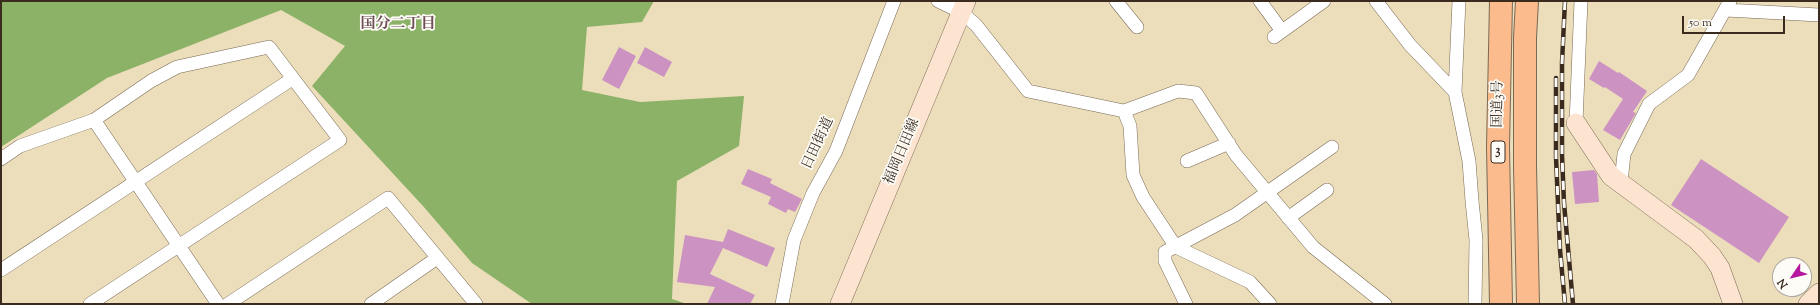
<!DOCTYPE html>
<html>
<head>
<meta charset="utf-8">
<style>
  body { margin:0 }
  #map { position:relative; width:1820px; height:305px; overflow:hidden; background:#ecdebb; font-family:"Sorts Mill Goudy",serif }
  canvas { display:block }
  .frame { position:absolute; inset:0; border:2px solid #3b2a1e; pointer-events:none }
  .north { position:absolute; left:1772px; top:257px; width:40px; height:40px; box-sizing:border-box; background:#fdfcf7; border:1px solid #afa8a0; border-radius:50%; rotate:235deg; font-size:11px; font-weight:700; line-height:16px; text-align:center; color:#3b2a1e }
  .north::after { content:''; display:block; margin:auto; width:14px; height:18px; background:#b5179e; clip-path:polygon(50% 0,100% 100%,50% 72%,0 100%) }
  .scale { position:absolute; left:1682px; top:16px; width:103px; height:18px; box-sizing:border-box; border:2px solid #3b2a1e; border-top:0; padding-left:5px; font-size:12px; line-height:14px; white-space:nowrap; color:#3b2a1e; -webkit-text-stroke:3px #fdfcf7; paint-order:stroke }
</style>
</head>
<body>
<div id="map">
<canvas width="1820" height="305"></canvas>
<div class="frame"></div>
<div class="north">N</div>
<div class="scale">50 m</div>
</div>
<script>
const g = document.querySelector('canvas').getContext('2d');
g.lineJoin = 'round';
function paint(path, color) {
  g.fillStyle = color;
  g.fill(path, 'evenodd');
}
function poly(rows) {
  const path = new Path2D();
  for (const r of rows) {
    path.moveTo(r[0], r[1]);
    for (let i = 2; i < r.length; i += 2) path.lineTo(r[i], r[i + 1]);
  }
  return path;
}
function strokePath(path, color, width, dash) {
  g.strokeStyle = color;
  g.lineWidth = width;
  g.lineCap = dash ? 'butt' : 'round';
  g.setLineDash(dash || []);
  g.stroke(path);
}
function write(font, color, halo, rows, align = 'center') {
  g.font = font + ' "Sorts Mill Goudy","Noto Serif JP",serif';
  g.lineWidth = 3.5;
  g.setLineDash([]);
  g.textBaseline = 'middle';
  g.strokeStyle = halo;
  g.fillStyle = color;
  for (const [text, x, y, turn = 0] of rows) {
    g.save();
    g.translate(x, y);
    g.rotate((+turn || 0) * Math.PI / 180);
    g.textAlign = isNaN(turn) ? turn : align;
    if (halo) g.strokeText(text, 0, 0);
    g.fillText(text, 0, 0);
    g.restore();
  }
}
paint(poly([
  [1,1,654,1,642,22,587,27,582,90,640,102,744,96,739,146,677,181,672,299,687,304,532,304,472,263,423,206,312,86,345,46,281,10,107,78,1,147]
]), '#8cb268');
paint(poly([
  [619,47,636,56,619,89,602,80],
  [645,47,672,62,664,77,637,63],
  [1599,61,1618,73,1619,72,1647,91,1633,112,1636,113,1620,140,1603,130,1623,99,1605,87,1604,88,1589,79],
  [1701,159,1789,217,1759,263,1671,205],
  [748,169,772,179,770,183,802,199,795,212,788,209,786,213,768,204,771,197,741,184],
  [1594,170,1597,174,1599,202,1575,204,1572,172],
  [728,229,775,248,767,267,723,248,710,274,755,295,750,304,707,304,715,287,677,282,685,235,723,242]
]), '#cc92c1');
const street = poly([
  [938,1,961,12,976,25,1028,91,1124,111,1130,126,1133,175,1143,197,1176,247,1250,282,1270,304],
  [1116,1,1137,27],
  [1260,1,1282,31],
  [1376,1,1410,45,1455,92],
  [1459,1,1455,92,1469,161,1472,201,1476,240,1475,304],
  [1726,10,1819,15],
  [1274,37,1324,1],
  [1124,111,1178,91,1196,93,1236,155,1313,247,1385,304],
  [94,120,218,304],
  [1576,123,1581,1],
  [1,159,20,146,94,120,151,81,177,67,269,47,340,140,90,304],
  [1187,161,1229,143],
  [1621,182,1624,154,1649,104,1688,75,1730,1],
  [1288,218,1327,190],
  [1,270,292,79],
  [228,304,388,198,476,304],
  [371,304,437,258],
  [782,304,794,240,813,193,836,151,894,1],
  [1186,304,1165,261,1165,252,1235,215,1332,147]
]);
const secondary = poly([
  [1576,123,1611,176,1696,239,1712,256,1720,268,1733,304],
  [840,304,966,1],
  [1808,304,1819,293]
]);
const highway = poly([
  [1527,1,1525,38,1525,166,1528,304],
  [1501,304,1498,147,1501,1]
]);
strokePath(street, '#796955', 14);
strokePath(secondary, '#796955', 20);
strokePath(highway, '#796955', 24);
strokePath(street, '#fff', 13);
strokePath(secondary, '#fde4d1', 19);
strokePath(highway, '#fbbb8c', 22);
const rail = poly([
  [1565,1,1562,63,1562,155,1564,203,1573,304],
  [1556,78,1556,157,1560,250,1565,304]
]);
strokePath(rail, '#3b2a1e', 4.5);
strokePath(rail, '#fdfcf7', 3, [9]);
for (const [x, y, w] of [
  [1498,152,14]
]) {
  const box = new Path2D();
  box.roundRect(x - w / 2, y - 11, w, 22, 3);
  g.fillStyle = '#fdfcf7';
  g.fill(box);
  strokePath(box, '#3b2a1e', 1);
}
write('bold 13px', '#3b2a1e', null, [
  ["3",1498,152]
]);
write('14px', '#3b2a1e', '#fdfcf7', [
  ["国道3号",1499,104,-89],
  ["日田街道",819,144,-65],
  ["福岡日田線",903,152,-67]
]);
write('bold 15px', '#6e4e57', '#fdfcf7', [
  ["国分二丁目",398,25]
]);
</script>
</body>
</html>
